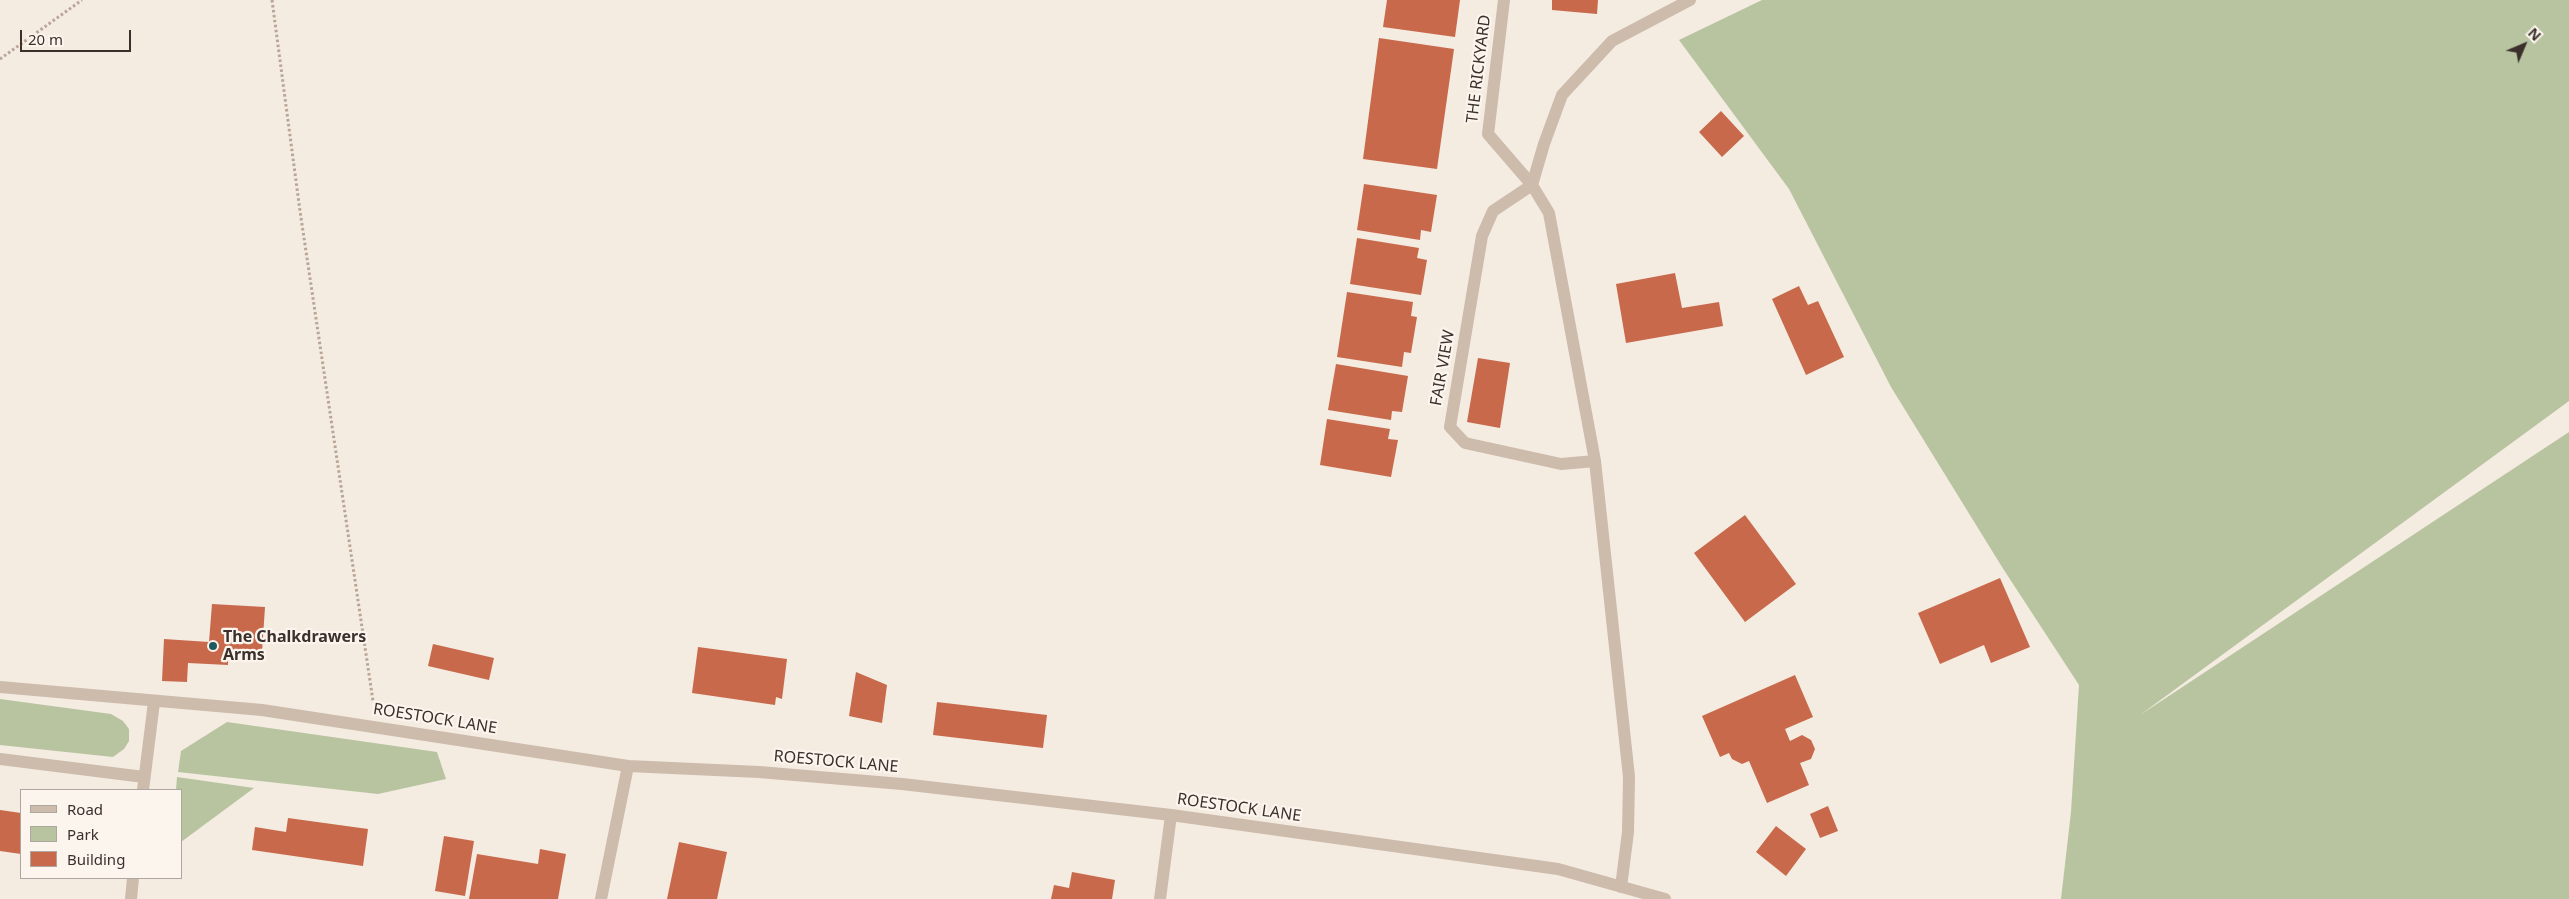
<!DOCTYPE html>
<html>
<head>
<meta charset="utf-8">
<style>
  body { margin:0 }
  #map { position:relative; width:2569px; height:899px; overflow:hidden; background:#f4ebe1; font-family:"Noto Sans",sans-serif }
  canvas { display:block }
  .legend { position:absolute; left:20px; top:789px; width:162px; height:90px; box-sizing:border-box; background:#fbf5ee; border:1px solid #aea6a0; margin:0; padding:6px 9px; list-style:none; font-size:15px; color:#3b302b }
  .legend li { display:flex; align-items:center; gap:10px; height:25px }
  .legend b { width:25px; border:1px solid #aea6a0 }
  .north { position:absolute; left:2499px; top:20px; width:50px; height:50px; -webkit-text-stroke:4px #fbf5ee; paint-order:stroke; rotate:45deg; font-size:14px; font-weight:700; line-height:20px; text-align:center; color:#3b302b }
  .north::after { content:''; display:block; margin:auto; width:18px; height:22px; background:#3b302b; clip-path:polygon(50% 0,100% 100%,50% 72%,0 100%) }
  .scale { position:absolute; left:20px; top:30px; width:111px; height:22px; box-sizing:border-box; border:2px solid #3b302b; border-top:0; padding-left:6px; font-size:15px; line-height:18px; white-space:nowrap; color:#3b302b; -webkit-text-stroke:4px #fbf5ee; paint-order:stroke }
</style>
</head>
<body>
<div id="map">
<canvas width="2569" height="899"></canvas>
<ul class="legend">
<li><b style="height:6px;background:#cdbbac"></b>Road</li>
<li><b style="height:14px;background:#b8c4a0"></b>Park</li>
<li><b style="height:14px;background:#c8694b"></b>Building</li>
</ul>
<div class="north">N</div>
<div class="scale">20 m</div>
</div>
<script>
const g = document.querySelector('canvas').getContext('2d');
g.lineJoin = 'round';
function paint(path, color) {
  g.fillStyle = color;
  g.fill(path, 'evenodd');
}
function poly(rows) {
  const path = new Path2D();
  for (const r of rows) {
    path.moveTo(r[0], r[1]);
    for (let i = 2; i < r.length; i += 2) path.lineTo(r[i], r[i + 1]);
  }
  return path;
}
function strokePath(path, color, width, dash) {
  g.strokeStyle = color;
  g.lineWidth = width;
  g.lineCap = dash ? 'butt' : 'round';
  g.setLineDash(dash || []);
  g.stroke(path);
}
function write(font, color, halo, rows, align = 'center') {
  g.font = font + ' "Noto Sans",sans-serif';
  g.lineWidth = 4.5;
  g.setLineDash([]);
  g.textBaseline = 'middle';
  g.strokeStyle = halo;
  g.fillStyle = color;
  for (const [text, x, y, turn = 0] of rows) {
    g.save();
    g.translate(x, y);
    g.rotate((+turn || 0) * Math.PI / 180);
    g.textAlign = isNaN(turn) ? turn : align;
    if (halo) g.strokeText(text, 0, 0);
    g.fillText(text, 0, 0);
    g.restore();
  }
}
paint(poly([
  [1762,0,2569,0,2569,401,2140,715,2569,432,2569,899,2061,899,2071,812,2079,685,2002,567,1891,387,1789,189,1679,40],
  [0,699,111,714,123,721,129,729,129,741,124,749,113,757,0,745],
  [227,722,437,752,446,779,378,794,178,772,181,751],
  [177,777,254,788,181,842,181,790,176,790]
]), '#b8c4a0');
paint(poly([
  [1387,0,1460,0,1455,37,1383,27],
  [1552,0,1598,0,1597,14,1552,10],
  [1379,38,1454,49,1437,169,1363,159],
  [1721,111,1744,136,1722,157,1699,132],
  [1364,184,1437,195,1431,232,1421,230,1420,240,1357,230],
  [1357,238,1419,248,1417,258,1427,260,1421,295,1350,284],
  [1675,273,1682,308,1719,302,1723,326,1626,343,1616,284],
  [1799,286,1808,305,1818,301,1844,357,1806,375,1772,299],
  [1347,292,1413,302,1411,316,1417,317,1411,353,1404,352,1402,367,1337,357],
  [1478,358,1510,363,1500,428,1467,422],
  [1336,364,1408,376,1402,412,1392,411,1391,420,1328,410],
  [1327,419,1390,429,1388,439,1398,440,1391,477,1320,465],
  [1745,515,1796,584,1745,622,1694,553],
  [2000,578,2030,647,1991,663,1984,645,1940,664,1918,613],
  [212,604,265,607,262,652,228,650,228,665,188,663,187,682,162,681,164,639,209,642],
  [433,644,494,658,489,680,428,666],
  [698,647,787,659,782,699,776,697,775,705,692,693],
  [856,672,887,685,882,723,849,716],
  [1795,675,1813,717,1785,729,1790,741,1802,735,1811,740,1815,749,1811,759,1800,763,1809,785,1767,803,1749,761,1742,764,1732,759,1729,753,1720,757,1702,716],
  [937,702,1047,715,1043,748,933,735],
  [1828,806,1838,831,1820,838,1810,814],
  [0,810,21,813,21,854,0,851],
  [288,818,368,829,363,866,252,850,255,827,286,832],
  [1776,826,1806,849,1786,876,1756,852],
  [444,836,474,841,465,896,435,891],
  [679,842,727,852,717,899,667,899],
  [540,849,566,854,558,899,469,899,477,854,538,864],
  [1072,872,1115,880,1112,899,1051,899,1054,885,1069,888]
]), '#c8694b');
strokePath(poly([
  [272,0,300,211,373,701],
  [0,59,82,0]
]), '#b9a596', 3, [2.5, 2.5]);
strokePath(poly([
  [1504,0,1488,134,1532,185,1493,211,1482,236,1450,427,1465,443,1561,464,1595,461],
  [1621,887,1628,832,1629,777,1595,461,1549,213,1532,185,1544,144,1562,95,1612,41,1690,0]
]), '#cdbbac', 12);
strokePath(poly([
  [0,687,262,710,628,766,759,772,902,784,1171,815,1558,869,1665,899],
  [0,759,144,777],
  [143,790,154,702],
  [131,899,133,878],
  [601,899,628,766],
  [1160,899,1171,815]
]), '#cdbbac', 12);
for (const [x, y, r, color] of [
  [213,646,5,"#1f5a5e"]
]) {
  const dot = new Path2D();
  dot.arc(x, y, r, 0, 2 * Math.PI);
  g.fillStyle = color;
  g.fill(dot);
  strokePath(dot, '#fbf5ee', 2);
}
write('16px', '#3b302b', '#fbf5ee', [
  ["THE RICKYARD",1479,69,-83],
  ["FAIR VIEW",1443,368,-80],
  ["ROESTOCK LANE",435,719,9],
  ["ROESTOCK LANE",836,762,5],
  ["ROESTOCK LANE",1239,808,8]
]);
write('bold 16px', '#3b302b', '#fbf5ee', [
  ["The Chalkdrawers",223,637],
  ["Arms",223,655]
], 'left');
</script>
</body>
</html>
